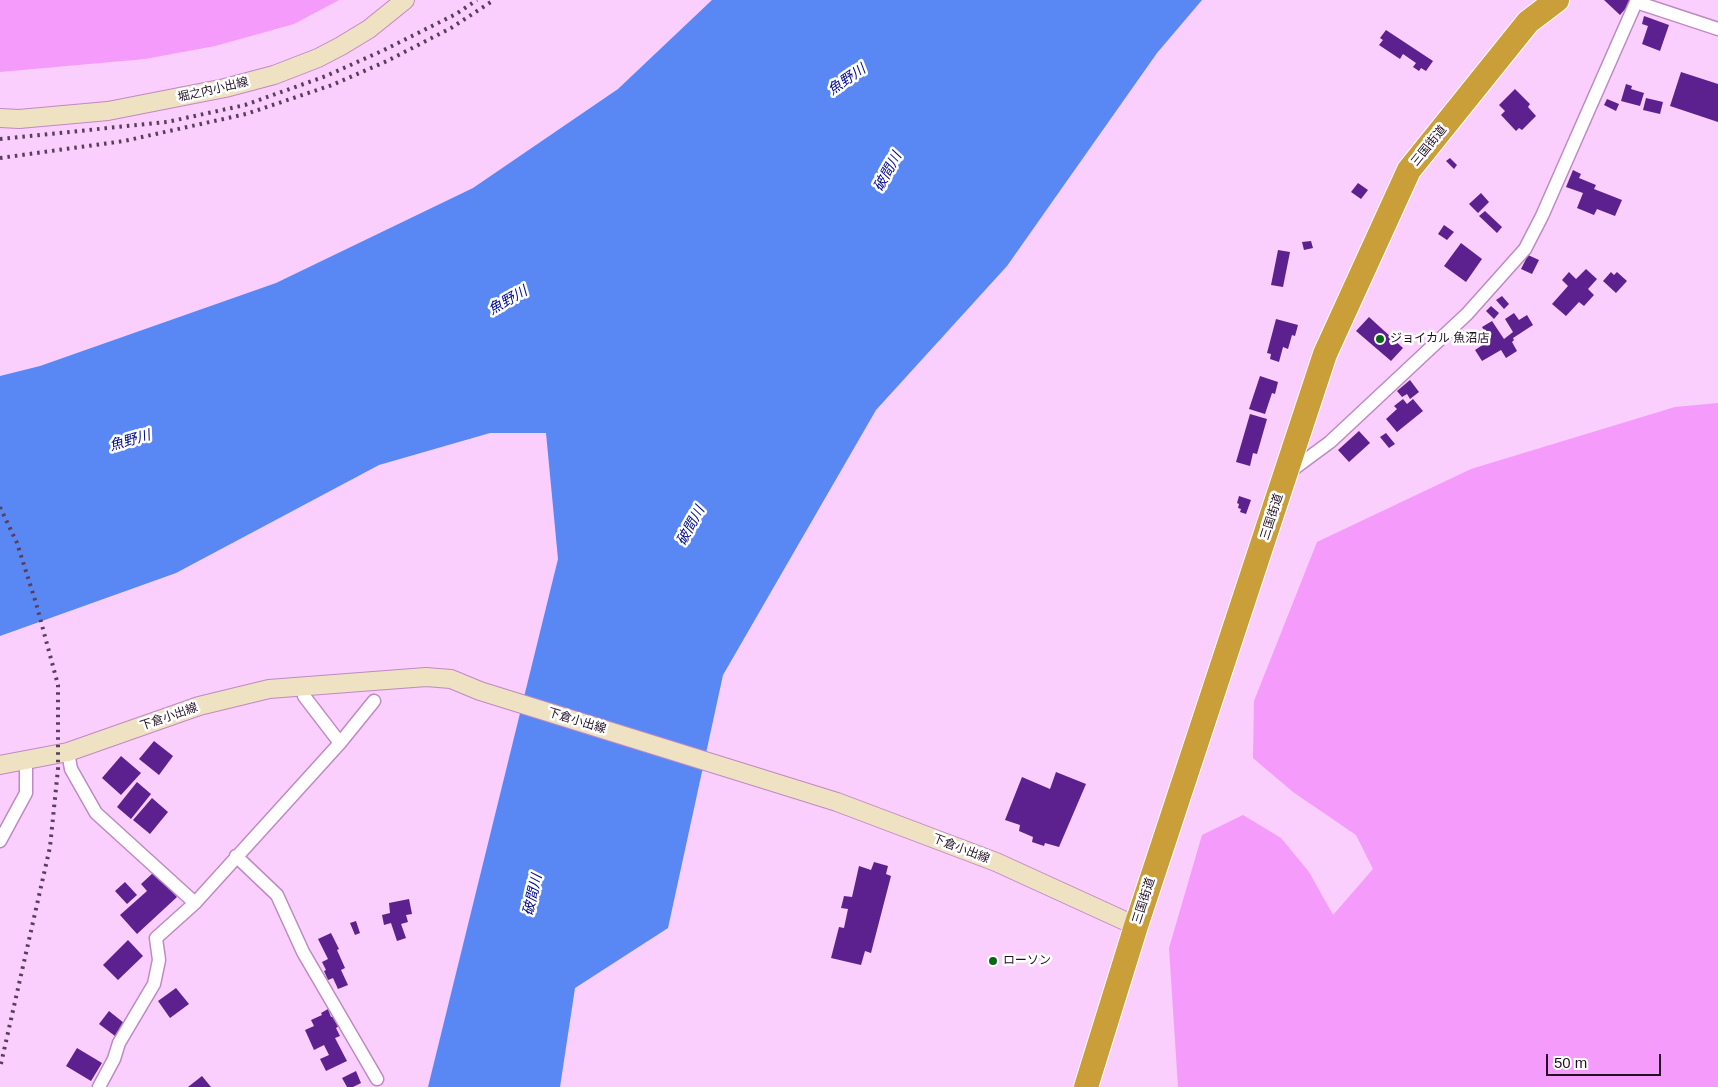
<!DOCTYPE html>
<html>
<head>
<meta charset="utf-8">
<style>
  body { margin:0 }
  #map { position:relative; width:1718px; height:1087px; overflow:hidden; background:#facefd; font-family:Arial,sans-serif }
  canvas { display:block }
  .scale { position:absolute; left:1546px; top:1054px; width:115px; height:22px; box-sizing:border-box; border:2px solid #220f24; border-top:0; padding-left:6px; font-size:15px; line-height:18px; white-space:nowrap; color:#220f24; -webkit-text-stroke:4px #fff; paint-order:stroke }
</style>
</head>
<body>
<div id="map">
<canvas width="1718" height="1087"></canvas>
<div class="scale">50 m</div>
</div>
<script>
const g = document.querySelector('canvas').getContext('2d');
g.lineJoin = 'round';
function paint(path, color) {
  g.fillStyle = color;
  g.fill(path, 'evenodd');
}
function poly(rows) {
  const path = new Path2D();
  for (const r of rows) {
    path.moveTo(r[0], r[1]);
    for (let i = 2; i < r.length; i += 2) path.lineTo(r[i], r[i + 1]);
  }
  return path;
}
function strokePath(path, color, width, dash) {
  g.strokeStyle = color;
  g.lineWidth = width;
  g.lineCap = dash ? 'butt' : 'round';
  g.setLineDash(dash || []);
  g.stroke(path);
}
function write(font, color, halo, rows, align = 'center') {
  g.font = font + ' Arial,"Noto Sans JP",sans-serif';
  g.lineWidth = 5;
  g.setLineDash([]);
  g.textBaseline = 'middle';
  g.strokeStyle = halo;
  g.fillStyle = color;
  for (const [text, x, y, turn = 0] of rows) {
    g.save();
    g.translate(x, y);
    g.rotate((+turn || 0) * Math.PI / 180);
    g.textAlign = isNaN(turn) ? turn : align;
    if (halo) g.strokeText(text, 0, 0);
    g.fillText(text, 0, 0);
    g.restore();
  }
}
paint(poly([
  [0,0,339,0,294,24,215,46,145,59,0,72],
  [1718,403,1718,1087,1178,1087,1169,948,1202,835,1243,815,1281,838,1309,872,1333,915,1373,869,1356,835,1293,792,1253,758,1254,701,1317,542,1471,469,1675,407]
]), '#f49bfb');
paint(poly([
  [712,0,1202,0,1157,53,1007,266,876,410,723,675,668,928,575,988,560,1087,428,1087,558,559,546,433,490,433,379,465,176,573,0,636,0,376,40,366,276,283,473,188,618,89]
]), '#5988f4');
paint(poly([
  [1604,0,1633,0,1620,15],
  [1644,16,1669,25,1660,51,1642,44,1648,26,1642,24],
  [1386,30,1433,61,1426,71,1421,68,1419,71,1413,67,1416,63,1403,54,1400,59,1379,45,1383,40,1380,38],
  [1681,72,1718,84,1718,122,1670,106],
  [1626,84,1632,86,1631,89,1644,93,1640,106,1621,101],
  [1515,89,1530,104,1528,107,1536,116,1522,130,1519,128,1516,131,1501,115,1505,111,1499,105],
  [1646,98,1663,102,1660,114,1643,110],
  [1607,99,1619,104,1616,111,1604,105],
  [1450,158,1457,165,1454,169,1446,161],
  [1573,170,1581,174,1579,178,1596,185,1594,189,1622,200,1615,216,1597,209,1594,215,1577,208,1583,193,1566,187],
  [1358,183,1368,190,1361,199,1351,192],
  [1481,193,1489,202,1478,213,1469,204],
  [1485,211,1502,227,1497,233,1479,216],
  [1444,225,1454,232,1447,240,1438,234],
  [1311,241,1313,248,1304,250,1302,242],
  [1461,243,1482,259,1466,282,1444,266],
  [1278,250,1290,252,1283,287,1271,285],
  [1528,255,1539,260,1532,274,1521,269],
  [1586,269,1597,279,1588,289,1594,295,1584,306,1579,302,1566,316,1552,304,1568,286,1562,280,1569,272,1576,279],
  [1611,272,1614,275,1617,272,1627,281,1616,293,1603,281],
  [1502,296,1509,304,1504,309,1496,300],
  [1491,306,1499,313,1494,319,1486,311],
  [1514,313,1519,320,1527,315,1533,325,1513,338,1514,340,1512,342,1517,351,1506,358,1501,350,1482,361,1475,350,1490,340,1482,327,1492,321,1504,339,1513,332,1505,319],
  [1369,317,1403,348,1391,361,1356,331],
  [1276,319,1298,325,1295,336,1292,335,1288,349,1283,347,1279,362,1270,359,1271,354,1267,353],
  [1260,376,1278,382,1275,394,1272,393,1265,414,1249,409],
  [1410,380,1419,392,1410,399,1407,394,1402,397,1397,391],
  [1403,399,1407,404,1413,399,1423,411,1397,432,1386,419,1397,409,1394,406],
  [1250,414,1267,419,1257,454,1253,453,1250,466,1236,462],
  [1359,431,1370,443,1349,462,1338,450],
  [1386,433,1395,444,1389,448,1380,437],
  [1239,496,1251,500,1246,514,1240,512,1241,509,1238,508,1239,504,1237,503],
  [154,741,173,756,159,775,139,759],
  [121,756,141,773,121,795,102,778],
  [1056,772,1086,784,1059,847,1045,843,1044,846,1032,842,1033,837,1019,831,1020,825,1005,820,1022,777,1050,789],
  [137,782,151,794,131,819,117,807],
  [152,798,168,812,150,834,133,820],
  [874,862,888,866,886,874,891,876,871,953,865,951,861,965,831,958,839,927,844,928,848,909,841,908,844,896,852,897,859,866,871,870],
  [154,872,177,897,137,934,120,915,147,891,141,884],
  [125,882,137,895,127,904,115,891],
  [409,899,412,914,406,915,408,922,401,924,406,938,397,941,391,923,384,925,382,915,390,913,389,903],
  [356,921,360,933,355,935,350,923],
  [331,933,339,949,337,950,345,968,341,970,348,985,338,989,333,978,328,980,324,971,326,970,322,962,328,959,318,939],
  [128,940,143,956,118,980,103,965],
  [176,988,189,1004,170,1018,158,1001],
  [328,1009,331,1017,334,1016,339,1026,336,1028,340,1036,335,1038,347,1061,326,1071,320,1059,329,1055,324,1045,314,1050,305,1030,314,1026,311,1020,322,1015,321,1013],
  [109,1011,124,1023,115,1036,99,1024],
  [77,1048,102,1063,91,1081,66,1066],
  [356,1071,361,1083,353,1087,347,1087,342,1078],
  [202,1076,211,1087,188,1087]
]), '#5c218e');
const street = poly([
  [1636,2,1718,29],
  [1288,473,1330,442,1467,314,1525,249,1542,216,1637,0],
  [304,686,304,696,340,743],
  [68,752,71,769,96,813,195,903],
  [0,841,26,793,26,761],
  [236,856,277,895,303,952,377,1079],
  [99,1087,114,1059,119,1043,154,984,159,960,156,938,195,903,340,743,374,701]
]);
const secondary = poly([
  [0,118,19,119,108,111,225,88,274,75,318,58,341,46,369,29,405,0],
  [0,765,68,752,199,706,269,689,426,677,451,679,480,691,837,802,996,862,1136,926]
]);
const highway = poly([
  [1086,1087,1136,926,1325,354,1409,170,1528,22,1557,0]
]);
strokePath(street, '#be8ac2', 15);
strokePath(secondary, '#be8ac2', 20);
strokePath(highway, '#fff', 26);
strokePath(street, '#fff', 12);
strokePath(secondary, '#efe2c3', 18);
strokePath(highway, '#ca9e38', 24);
strokePath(poly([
  [0,139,167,122,245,105,326,76,384,50,456,14,477,0],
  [0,158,124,141,246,114,332,85,387,61,451,28,494,0],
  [0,507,17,543,36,603,58,685,58,769,50,847,0,1068]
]), '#573e59', 4, [2.5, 5]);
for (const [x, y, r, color] of [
  [1380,339,5,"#046916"],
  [993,961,5,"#046916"]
]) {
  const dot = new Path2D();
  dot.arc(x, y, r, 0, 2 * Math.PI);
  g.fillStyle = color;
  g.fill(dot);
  strokePath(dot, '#fff', 2);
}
write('12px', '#220f24', '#fff', [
  ["堀之内小出線",213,90,-13],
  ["三国街道",1429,146,-51],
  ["三国街道",1272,517,-72],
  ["下倉小出線",169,717,-19],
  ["下倉小出線",577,721,17],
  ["下倉小出線",961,849,21],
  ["三国街道",1144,901,-72]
]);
write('12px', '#220f24', '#fff', [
  ["ジョイカル 魚沼店",1390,339],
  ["ローソン",1003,961]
], 'left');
write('italic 14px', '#010a8f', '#fff', [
  ["魚野川",847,80,-35],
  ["破間川",888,172,-61],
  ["魚野川",508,301,-30],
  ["魚野川",130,441,-16],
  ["破間川",691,526,-61],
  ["破間川",533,895,-77]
]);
</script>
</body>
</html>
